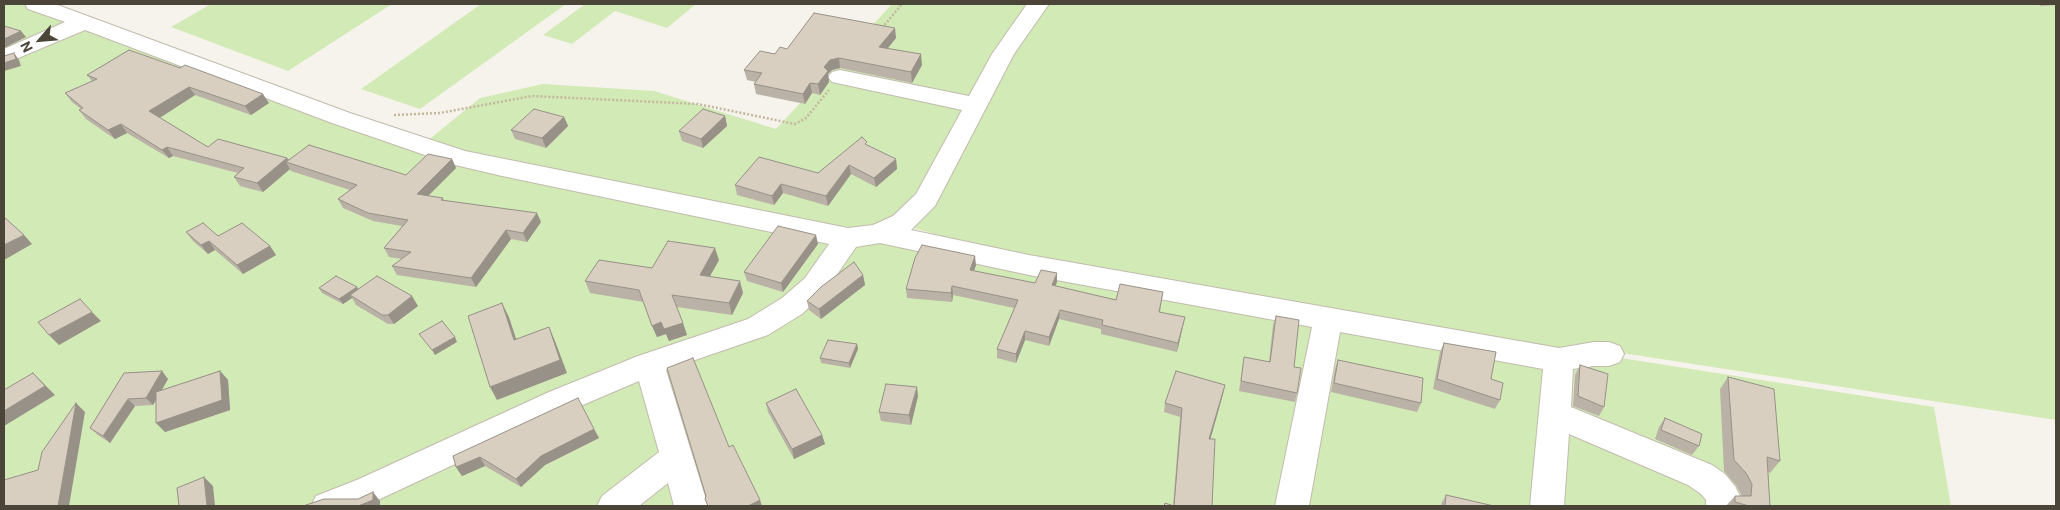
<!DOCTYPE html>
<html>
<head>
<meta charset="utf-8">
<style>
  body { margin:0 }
  #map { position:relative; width:2060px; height:510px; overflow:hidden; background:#f6f3ec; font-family:Roboto,sans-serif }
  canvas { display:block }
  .frame { position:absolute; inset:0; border:5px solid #4b4439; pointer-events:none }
  .north { position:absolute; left:15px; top:15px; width:50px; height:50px; -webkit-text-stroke:4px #fff; paint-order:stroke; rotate:243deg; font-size:14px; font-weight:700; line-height:20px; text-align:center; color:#4b4439 }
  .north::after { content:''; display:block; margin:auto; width:18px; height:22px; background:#4b4439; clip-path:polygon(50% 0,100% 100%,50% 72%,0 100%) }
</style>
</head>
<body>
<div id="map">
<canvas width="2060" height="510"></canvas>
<div class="frame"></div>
<div class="north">N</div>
</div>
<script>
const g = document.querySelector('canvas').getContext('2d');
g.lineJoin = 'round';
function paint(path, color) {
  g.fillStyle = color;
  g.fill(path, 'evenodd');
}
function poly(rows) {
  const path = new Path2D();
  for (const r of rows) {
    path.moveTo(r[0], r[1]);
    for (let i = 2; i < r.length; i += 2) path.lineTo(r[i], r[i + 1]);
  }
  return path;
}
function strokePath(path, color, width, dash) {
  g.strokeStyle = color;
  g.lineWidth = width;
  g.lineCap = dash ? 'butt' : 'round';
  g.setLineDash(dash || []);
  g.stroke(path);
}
paint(poly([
  [4,4,34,4,421,146,480,98,543,84,654,91,776,129,892,4,1035,4,1000,49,923,198,896,227,1159,289,1608,356,1934,407,1951,506,4,506],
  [211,4,392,4,288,71,171,27],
  [481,4,566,4,420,109,361,89],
  [585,4,696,4,667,28,615,11,572,44,543,35],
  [1040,4,2056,4,2056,420,1609,351,1551,360,1024,259,903,225,1005,50]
]), '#d2eab5');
const minor = poly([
  [25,4,55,4,350,113,465,151,848,228,873,225,893,216,916,194,962,110,832,82,828,77,832,72,840,70,969,96,992,54,1027,4,1049,4,1014,54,935,206,911,230,1029,255,1559,348,1594,342,1609,342,1620,346,1624,354,1620,362,1609,366,1594,366,1573,369,1571,407,1712,465,1725,474,1735,486,1740,496,1740,506,1706,506,1706,500,1701,494,1688,485,1569,434,1564,506,1530,506,1543,369,1340,332,1309,506,1275,506,1312,327,1029,275,880,243,856,247,825,292,802,314,768,335,666,370,708,506,674,506,668,483,639,506,597,506,602,496,659,452,639,381,571,410,365,506,311,506,316,496,359,479,549,392,638,356,748,319,782,298,805,278,829,244,502,176,451,164,332,123,85,30,4,64,4,49,65,22,28,9,25,4]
]);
strokePath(minor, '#c2bbae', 2);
strokePath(poly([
  [882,28,902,4],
  [394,115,440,113,532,96,698,104,795,124,806,118,829,90]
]), '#c4b79f', 2.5, [2, 2]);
paint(minor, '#fff');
paint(poly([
  [2037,4,2056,4,2056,5,2041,6],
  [896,38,887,49,922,65,912,83,840,68,832,70,828,74,829,82,820,95,812,93,805,104,756,94,754,84,756,82,747,80,744,70,775,54,787,49],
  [129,50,269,103,251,115,195,95,160,118,208,147,287,158,289,160,406,175,452,159,456,168,428,196,443,198,444,200,541,222,527,242,511,239,476,287,397,275,392,266,402,259,389,257,384,248,402,226,373,221,343,208,338,199,350,190,291,171,290,169,263,192,240,186,234,177,238,173,173,156,169,158,127,133,115,139,86,119,79,110,81,109,72,102,65,93,92,81,87,75],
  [725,116,727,126,703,148,682,141,679,131],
  [564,117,568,126,546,148,515,139,511,130],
  [867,145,896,159,897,169,876,187,851,174,828,206,783,193,774,205,737,195,735,185,818,173],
  [186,232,218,236,270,246,276,255,243,274,215,250,208,254,193,241],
  [818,244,783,292,747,281,744,272],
  [719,260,709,277,743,293,732,315,677,307,687,335,669,341,666,334,657,337,644,302,590,293,585,281,652,268],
  [976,265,974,271,1035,283,1057,282,1055,286,1116,300,1163,292,1160,312,1183,326,1177,352,1101,334,1101,329,1059,319,1049,346,1025,340,1016,363,997,358,997,349,1014,308,953,295,952,302,907,298,906,289],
  [863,275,865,285,821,319,809,310,807,301],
  [357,287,358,289,418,306,394,324,388,324,356,305,352,298,343,304,322,293,319,288],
  [1276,316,1294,367,1297,393,1295,402,1239,391,1244,357,1269,362,1273,325],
  [1444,343,1491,379,1500,400,1495,409,1433,389,1440,352],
  [857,344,858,349,850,368,821,363,820,358],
  [1338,360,1421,403,1417,412,1331,392,1335,369],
  [1580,365,1604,407,1599,416,1573,406,1575,375],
  [220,371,228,380,230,410,165,432,156,401,153,405,135,406,110,443,98,435,90,428,124,373,168,379,162,390],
  [1728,377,1780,461,1770,473,1768,472,1770,506,1726,506,1735,496,1742,496,1736,485,1724,471,1720,389],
  [1225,385,1223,394,1210,439,1212,506,1173,506,1180,417,1164,412,1165,403],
  [918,396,911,425,881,421,879,412],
  [766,403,822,435,825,444,794,459,768,412],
  [1665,418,1699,446,1692,455,1655,439,1659,427],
  [594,429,599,438,545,465,521,487,485,466,462,476,456,467,453,456],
  [1446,495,1494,506,1441,506,1441,504]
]), '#bab2a6');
paint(poly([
  [895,28,896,38,880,58,879,47],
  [21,31,26,37,4,48,4,39],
  [14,53,19,60,21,66,4,71,4,63],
  [921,54,922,65,912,83,911,72],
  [839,58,840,68,832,70,828,74,829,82,820,95,818,84,824,67,830,60],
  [810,83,812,93,805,104,803,94],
  [189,87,195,95,156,120,149,111],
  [263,94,269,103,251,115,245,106],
  [725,116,727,126,703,148,701,139],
  [564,117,568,126,546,148,542,138],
  [121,124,127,133,115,139,108,130],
  [167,147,173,156,169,158,162,150],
  [287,158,292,164,286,162,290,169,263,192,257,183],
  [452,159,456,168,422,202,417,194],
  [896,159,897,169,876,187,874,178],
  [849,165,851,174,828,206,826,196],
  [781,184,783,193,774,205,772,196],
  [537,213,541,222,527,242,523,233],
  [506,230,511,239,476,287,471,278],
  [24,235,32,244,4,260,4,245],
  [816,235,818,244,783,292,781,283],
  [209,241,215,250,208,254,201,245],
  [270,246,276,255,243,274,237,265],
  [715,248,719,260,704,287,700,275],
  [975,256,976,265,971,279,970,270],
  [1057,273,1057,282,1052,295,1052,285],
  [863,275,865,285,821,319,819,309],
  [740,281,743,293,732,315,729,303],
  [952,286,953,295,952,302,951,293],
  [357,287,360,292,350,295,352,298,343,304,339,299],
  [412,296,418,306,394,324,388,315],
  [502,303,509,317,521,354,514,340],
  [1060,310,1059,319,1049,346,1049,337],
  [92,312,101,321,59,345,49,335],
  [1185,317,1183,326,1177,352,1178,343],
  [661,322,666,334,657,337,652,326],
  [683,323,687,335,669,341,664,329],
  [549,327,555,341,567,373,497,400,490,387],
  [1025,331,1025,340,1016,363,1016,354],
  [455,337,457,342,435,355,432,350],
  [857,344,858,349,850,368,849,363],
  [162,371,168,379,153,405,146,398],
  [220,371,228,380,230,410,165,432,156,423],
  [33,373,55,395,4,426,4,411],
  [1225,385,1223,394,1208,448,1209,439],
  [917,387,918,396,911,425,909,415],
  [128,399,135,406,110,443,103,436],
  [76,403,85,412,69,506,58,506],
  [594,429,599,438,545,465,521,487,516,479,541,456],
  [822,435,825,444,794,459,792,449],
  [480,457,485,466,462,476,456,467],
  [204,477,213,486,215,506,207,506],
  [373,492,380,501,380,506,358,506],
  [760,500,762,506,748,506]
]), '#979187');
const building = poly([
  [814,13,895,28,879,47,921,54,911,72,839,58,830,60,824,67,828,71,818,84,810,83,803,94,754,84,762,73,744,70,760,51,775,54,780,47,787,49,814,13],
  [4,26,21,31,4,39,4,26],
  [129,50,180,68,185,65,263,94,245,106,189,87,149,111,208,147,218,139,287,158,257,183,234,177,244,168,167,147,162,150,121,124,108,130,79,110,83,108,65,93,97,79,87,75,129,50],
  [14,53,16,59,4,63,4,56,14,53],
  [534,109,564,117,542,138,511,130,534,109],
  [703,109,725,116,701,139,679,131,703,109],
  [862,137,867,142,865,144,896,159,874,178,849,165,826,196,781,184,772,196,735,185,759,157,818,173,862,137],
  [309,145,406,175,428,154,452,159,417,194,443,198,441,200,537,213,523,233,506,230,471,278,392,266,411,252,384,248,408,220,368,213,338,199,357,185,286,162,309,145],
  [4,217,24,235,4,245,4,217],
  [203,223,218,236,242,223,270,246,237,265,209,241,201,245,186,232,203,223],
  [778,226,816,235,781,283,744,272,778,226],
  [668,241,715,248,700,275,740,281,729,303,672,295,683,323,664,329,661,322,652,326,639,290,585,281,599,260,652,268,668,241],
  [922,245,975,256,970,270,1035,283,1041,270,1057,273,1052,285,1116,300,1120,284,1163,292,1159,312,1185,317,1178,343,1102,325,1103,320,1060,310,1049,337,1025,331,1016,354,997,349,1018,300,952,286,951,293,906,289,915,258,922,245],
  [854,262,863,275,819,309,807,301,821,287,854,262],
  [336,276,357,287,339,299,319,288,336,276],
  [377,276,412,296,388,315,382,315,350,295,377,276],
  [80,299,92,312,49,335,38,322,80,299],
  [502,303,514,340,549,327,560,360,490,387,468,316,502,303],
  [1276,316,1299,320,1294,367,1301,368,1297,393,1241,381,1244,357,1270,362,1276,316],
  [442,321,455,337,432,350,419,334,442,321],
  [828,340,857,344,849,363,820,358,828,340],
  [1444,343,1496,352,1491,379,1503,383,1500,400,1437,379,1444,343],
  [693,358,729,447,733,445,760,500,748,506,708,506,705,499,706,496,667,368,693,358],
  [1338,360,1423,378,1421,403,1334,383,1338,360],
  [1580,365,1608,374,1604,407,1578,396,1580,365],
  [162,371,146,398,128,399,103,436,90,428,124,373,162,371],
  [220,371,222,400,156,423,156,392,220,371],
  [1176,371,1225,385,1209,439,1215,439,1212,506,1164,506,1165,503,1174,506,1182,408,1165,403,1176,371],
  [33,373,45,386,4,411,4,390,33,373],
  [1728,377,1774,389,1780,461,1767,457,1770,506,1749,506,1735,502,1735,496,1751,496,1752,484,1746,473,1734,460,1728,377],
  [886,384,917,387,909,415,879,412,886,384],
  [796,389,822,435,792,449,766,403,796,389],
  [578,398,594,429,541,456,516,479,480,457,456,467,453,456,578,398],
  [76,403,58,506,4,506,4,480,38,470,42,452,76,403],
  [1665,418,1702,434,1699,446,1661,430,1665,418],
  [204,477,207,506,178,506,179,506,177,488,204,477],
  [373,492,373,500,358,506,303,506,324,499,358,499,373,492],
  [1446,495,1494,506,1445,506,1446,495]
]);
paint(building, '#d8cfc1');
strokePath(building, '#979187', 1);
</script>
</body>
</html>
